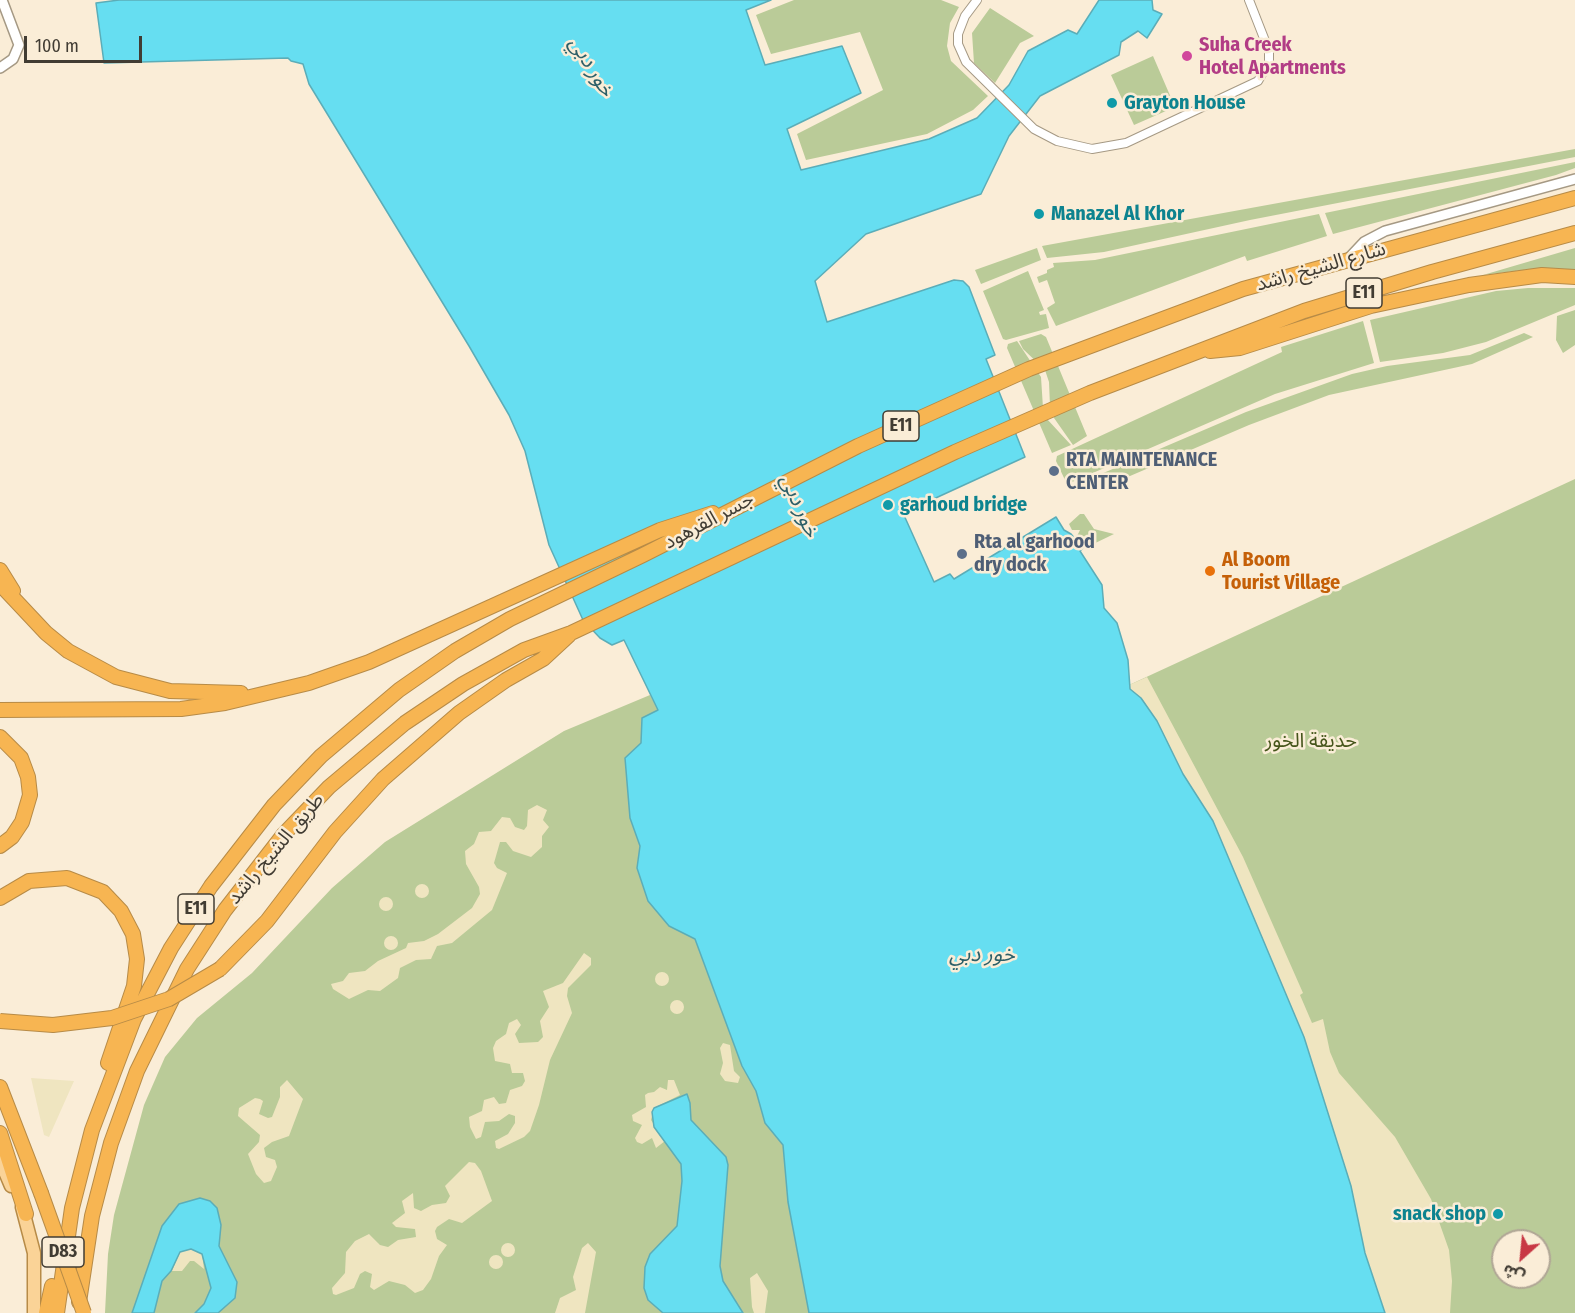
<!DOCTYPE html>
<html>
<head>
<meta charset="utf-8">
<style>
  body { margin:0 }
  #map { position:relative; width:1575px; height:1313px; overflow:hidden; background:#faedd7; font-family:"Fira Sans Condensed","Noto Sans Arabic",sans-serif }
  canvas { display:block }
  .north { position:absolute; left:1491px; top:1229px; width:60px; height:60px; box-sizing:border-box; background:#faedd7; border:2px solid #b0a695; border-radius:50%; rotate:207deg; font-size:16px; font-weight:700; line-height:24px; text-align:center; color:#413c33 }
  .north::after { content:''; display:block; margin:auto; width:21px; height:27px; background:#c83844; clip-path:polygon(50% 0,100% 100%,50% 72%,0 100%) }
  .scale { position:absolute; left:24px; top:36px; width:118px; height:27px; box-sizing:border-box; border:3px solid #413c33; border-top:0; padding-left:8px; font-size:18px; line-height:21px; white-space:nowrap; color:#413c33; -webkit-text-stroke:4px #faedd7; paint-order:stroke }
</style>
</head>
<body>
<div id="map">
<canvas width="1575" height="1313"></canvas>
<div class="north">ش</div>
<div class="scale">100 m</div>
</div>
<script>
const g = document.querySelector('canvas').getContext('2d');
g.lineJoin = 'round';
function paint(path, color) {
  g.fillStyle = color;
  g.fill(path, 'evenodd');
}
function poly(rows) {
  const path = new Path2D();
  for (const r of rows) {
    if (r.length === 3) {
      path.moveTo(r[0] + r[2], r[1]);
      path.arc(r[0], r[1], r[2], 0, 2 * Math.PI);
      continue;
    }
    path.moveTo(r[0], r[1]);
    for (let i = 2; i < r.length; i += 2) path.lineTo(r[i], r[i + 1]);
  }
  return path;
}
function strokePath(path, color, width, dash) {
  g.strokeStyle = color;
  g.lineWidth = width;
  g.lineCap = dash ? 'butt' : 'round';
  g.setLineDash(dash || []);
  g.stroke(path);
}
function write(font, color, halo, rows, align = 'center') {
  g.font = font + ' "Fira Sans Condensed","Noto Sans Arabic",sans-serif';
  g.lineWidth = 5;
  g.setLineDash([]);
  g.textBaseline = 'middle';
  g.strokeStyle = halo;
  g.fillStyle = color;
  for (const [text, x, y, turn = 0] of rows) {
    g.save();
    g.translate(x, y);
    g.rotate((+turn || 0) * Math.PI / 180);
    g.textAlign = isNaN(turn) ? turn : align;
    if (halo) g.strokeText(text, 0, 0);
    g.fillText(text, 0, 0);
    g.restore();
  }
}
paint(poly([
  [794,0,941,0,959,7,950,23,947,46,951,61,988,96,973,110,927,134,806,160,797,134,883,90,860,32,771,54,756,15],
  [990,8,1034,36,1020,43,995,83,974,63,972,33],
  [1153,56,1175,107,1134,125,1111,75],
  [1575,149,1575,157,1250,220,1104,252,1047,258,1042,246],
  [1575,162,1575,168,1556,175,1333,234,1325,213],
  [1319,214,1327,236,1247,261,1245,256,1056,326,1047,308,1055,303,1047,280,1039,283,1037,277,1047,273,1047,270,1054,267,1053,263,1095,260],
  [1037,248,1041,260,981,284,975,270],
  [1575,248,1575,269,1532,269,1483,275],
  [1028,271,1044,310,1039,312,1040,315,1046,314,1049,328,1006,340,1003,339,983,291],
  [1528,288,1575,288,1575,305,1486,342,1443,353,1380,362,1370,320,1496,291],
  [1575,310,1575,345,1563,353,1556,340,1557,316],
  [1363,321,1374,363,1275,394,1072,482,1065,480,1056,461,1057,456,1282,352,1281,347],
  [1524,333,1533,337,1472,364,1329,395,1249,425,1123,479,1121,474,1112,479,1110,475,1103,478,1101,474,1246,412,1352,374,1387,366,1470,355],
  [1041,334,1046,337,1087,436,1073,445,1054,418,1050,406,1049,382,1045,370,1023,349,1019,341],
  [1017,341,1041,377,1043,408,1047,419,1071,445,1052,453,1007,348,1008,344],
  [1575,479,1575,1313,1385,1313,1304,1037,1227,857,1129,685],
  [1503,1241,1539,1241,1539,1277,1503,1277],
  [1080,514,1084,514,1094,529,1114,534,1085,548,1077,536,1080,530,1072,530,1069,524],
  [650,695,658,710,642,718,641,743,636,748,630,818,640,846,637,868,669,926,695,939,742,1066,756,1091,765,1123,783,1145,788,1202,809,1313,105,1313,108,1254,114,1215,144,1105,165,1057,197,1018,252,973,332,888,385,842,564,731]
]), '#bacb98');
paint(poly([
  [1147,677,1243,857,1303,993,1300,995,1312,1023,1323,1019,1330,1052,1339,1073,1395,1137,1431,1199,1449,1250,1452,1281,1450,1313,1385,1313,1365,1253,1351,1186,1304,1037,1213,821,1183,774,1157,721,1142,699,1130,689,1129,685],
  [537,805,547,810,543,820,549,827,542,836,542,847,531,857,513,851,506,842,500,842,494,863,497,868,507,873,492,910,452,943,437,946,431,959,416,960,400,968,398,978,380,991,368,990,349,999,333,989,331,984,343,981,349,973,365,971,378,961,406,948,408,943,424,941,438,934,472,908,480,894,479,887,466,864,465,851,474,844,479,832,491,831,502,817,510,818,515,827,524,830,527,826,528,810],
  [422,891,7],
  [386,904,7],
  [391,943,7],
  [584,953,591,958,591,965,568,988,567,996,572,1013,550,1060,539,1105,530,1131,524,1137,499,1149,496,1148,495,1141,508,1134,515,1123,515,1116,509,1114,499,1121,485,1122,481,1137,476,1139,470,1127,469,1117,482,1111,484,1100,494,1097,499,1104,506,1103,510,1090,522,1086,525,1081,523,1073,512,1073,510,1064,495,1061,493,1048,496,1041,506,1034,509,1023,517,1019,521,1025,515,1034,519,1043,538,1042,543,1037,540,1021,549,1007,543,991,563,983],
  [662,979,7],
  [677,1007,7],
  [723,1043,730,1045,734,1071,740,1077,738,1083,725,1081,720,1074,723,1063,720,1048],
  [31,1078,74,1081,49,1137,44,1135],
  [287,1080,303,1099,289,1136,272,1142,264,1148,266,1157,275,1160,277,1167,271,1181,264,1183,256,1174,248,1154,259,1142,260,1135,238,1116,239,1108,255,1098,260,1099,263,1101,259,1114,268,1118,272,1117,280,1097,280,1087],
  [668,1080,674,1080,680,1095,654,1108,651,1120,665,1141,656,1148,652,1138,642,1144,637,1142,635,1138,642,1125,633,1121,632,1115,646,1107,645,1095,648,1093,654,1092,660,1087,667,1090],
  [469,1162,475,1163,481,1171,492,1201,462,1223,449,1219,437,1227,435,1231,437,1239,447,1245,439,1256,431,1279,423,1290,415,1293,405,1285,389,1281,374,1290,370,1287,372,1274,365,1271,360,1274,354,1288,336,1295,333,1294,332,1288,345,1273,346,1252,355,1241,369,1234,380,1245,388,1247,398,1240,416,1237,415,1229,396,1227,392,1223,405,1213,402,1201,413,1193,414,1208,421,1211,432,1205,446,1203,450,1196,445,1186],
  [588,1243,596,1252,585,1313,555,1313,560,1298,576,1290,573,1277,582,1248],
  [508,1250,7],
  [191,1249,202,1254,204,1269,194,1261,190,1261,182,1271,172,1271,180,1252],
  [496,1262,7],
  [757,1273,768,1291,765,1313,754,1313,752,1307,750,1278]
]), '#efe5c0');
const water = poly([
  [119,0,771,0,746,10,765,65,842,46,861,93,787,129,801,170,929,139,977,118,1009,85,1028,51,1068,30,1077,34,1099,0,1152,0,1153,10,1162,14,1147,38,1138,31,1121,42,1119,55,1040,96,1009,136,981,194,866,234,815,281,827,322,954,280,963,281,969,287,995,355,986,359,1025,457,903,513,934,582,950,574,954,579,1056,517,1064,530,1071,534,1083,548,1080,551,1102,585,1104,608,1117,623,1128,660,1130,689,1141,698,1157,721,1183,774,1213,821,1304,1037,1351,1186,1365,1253,1385,1313,809,1313,788,1202,783,1145,765,1123,756,1091,742,1066,695,939,669,926,648,901,637,868,640,846,630,818,625,758,641,743,642,718,658,710,624,640,612,645,600,638,583,620,549,545,525,451,509,415,469,346,309,84,303,64,291,61,288,58,104,63,96,3,119,0],
  [687,1094,690,1103,691,1120,726,1157,728,1165,720,1266,723,1281,743,1313,663,1313,648,1300,644,1288,645,1267,650,1254,677,1226,682,1181,681,1164,654,1127,652,1112,654,1108,687,1094],
  [200,1198,210,1201,217,1208,221,1225,219,1246,237,1282,235,1298,218,1313,195,1313,204,1304,211,1288,202,1254,191,1249,180,1252,171,1271,162,1281,154,1313,132,1313,162,1226,179,1204,200,1198]
]);
paint(water, '#66def1');
strokePath(water, '#5badb8', 1.5);
const minor = poly([
  [977,0,965,16,958,34,958,44,966,62,1034,129,1057,141,1092,149,1126,143,1258,81,1269,62,1269,51,1249,0]
]);
const tertiary = poly([
  [0,68,13,59,19,45,2,0],
  [1348,259,1364,242,1385,231,1575,179]
]);
const primary = poly([
  [0,1160,11,1186],
  [22,1207,34,1253,34,1313]
]);
const motorway = poly([
  [1210,351,1240,348,1371,306,1469,285,1542,275,1575,277],
  [0,570,13,591],
  [0,584,46,633,68,651,116,677,170,691,241,693],
  [0,710,181,709,225,703,309,683,369,662,660,530,713,513],
  [0,737,21,758,28,777,30,795,22,822,12,837,0,846],
  [0,898,29,881,67,878,103,892,121,911,133,934,137,959,134,986,108,1063],
  [220,969,267,921,335,832,383,779,459,713,506,680,543,659,569,635],
  [0,1087,41,1193],
  [0,1133,26,1214],
  [79,1302,92,1216,111,1143,137,1071,187,969,225,910,284,834,329,787,405,723,463,684,524,650,571,633,955,452,1090,393,1304,311,1432,272,1575,233],
  [46,1313,52,1286],
  [57,1313,72,1208,92,1130,134,1019,171,948,211,886,274,805,321,756,399,690,455,651,510,619,643,555,858,446,1029,369,1243,289,1575,198]
]);
strokePath(minor, '#a59984', 10);
strokePath(tertiary, '#a59984', 12);
strokePath(primary, '#b78b47', 15);
strokePath(motorway, '#b78b47', 16);
strokePath(minor, '#fff', 8);
strokePath(tertiary, '#fff', 9);
strokePath(primary, '#fad397', 12);
strokePath(motorway, '#f7b552', 14);
const motorwayBridge = poly([
  [0,1021,53,1025,112,1018,169,999,220,969],
  [41,1193,84,1313]
]);
strokePath(motorwayBridge, '#b78b47', 16, []);
strokePath(motorwayBridge, '#f7b552', 14);
for (const [x, y, r, color] of [
  [1187,56,6,"#d1479c"],
  [1112,103,6,"#0f9aa8"],
  [1039,214,6,"#0f9aa8"],
  [1054,471,6,"#5c6f8a"],
  [888,505,6,"#0f9aa8"],
  [962,554,6,"#5c6f8a"],
  [1210,571,6,"#e8710a"],
  [1498,1214,6,"#0f9aa8"]
]) {
  const dot = new Path2D();
  dot.arc(x, y, r, 0, 2 * Math.PI);
  g.fillStyle = color;
  g.fill(dot);
  strokePath(dot, '#faedd7', 2);
}
for (const [x, y, w] of [
  [1364,293,36],
  [901,426,36],
  [196,909,36],
  [63,1252,42]
]) {
  const box = new Path2D();
  box.roundRect(x - w / 2, y - 15, w, 30, 4.5);
  g.fillStyle = '#faedd7';
  g.fill(box);
  strokePath(box, '#413c33', 1.5);
}
write('bold 18px', '#413c33', null, [
  ["E11",1364,293],
  ["E11",901,426],
  ["E11",196,909],
  ["D83",63,1252]
]);
write('bold 20px', '#b23c85', '#faedd7', [
  ["Suha Creek",1199,45],
  ["Hotel Apartments",1199,68]
], 'left');
write('bold 20px', '#0d838f', '#faedd7', [
  ["Grayton House",1124,103],
  ["Manazel Al Khor",1051,214],
  ["garhoud bridge",900,505],
  ["snack shop",1486,1214,"right"]
], 'left');
write('20px', '#413c33', '#faedd7', [
  ["شارع الشيخ راشد",1321,267,-16],
  ["جسر القرهود",709,521,-28],
  ["طريق الشيخ راشد",276,849,-50]
]);
write('bold 20px', '#4e5e75', '#faedd7', [
  ["RTA MAINTENANCE",1066,460],
  ["CENTER",1066,483],
  ["Rta al garhood",974,542],
  ["dry dock",974,565]
], 'left');
write('bold 20px', '#c56008', '#faedd7', [
  ["Al Boom",1222,560],
  ["Tourist Village",1222,583]
], 'left');
write('20px', '#46551b', '#faedd7', [
  ["حديقة الخور",1311,741]
]);
write('italic 21px', '#2c5f68', '#faedd7', [
  ["خور دبي",591,67,58],
  ["خور دبي",799,506,66],
  ["خور دبي",982,955]
]);
</script>
</body>
</html>
